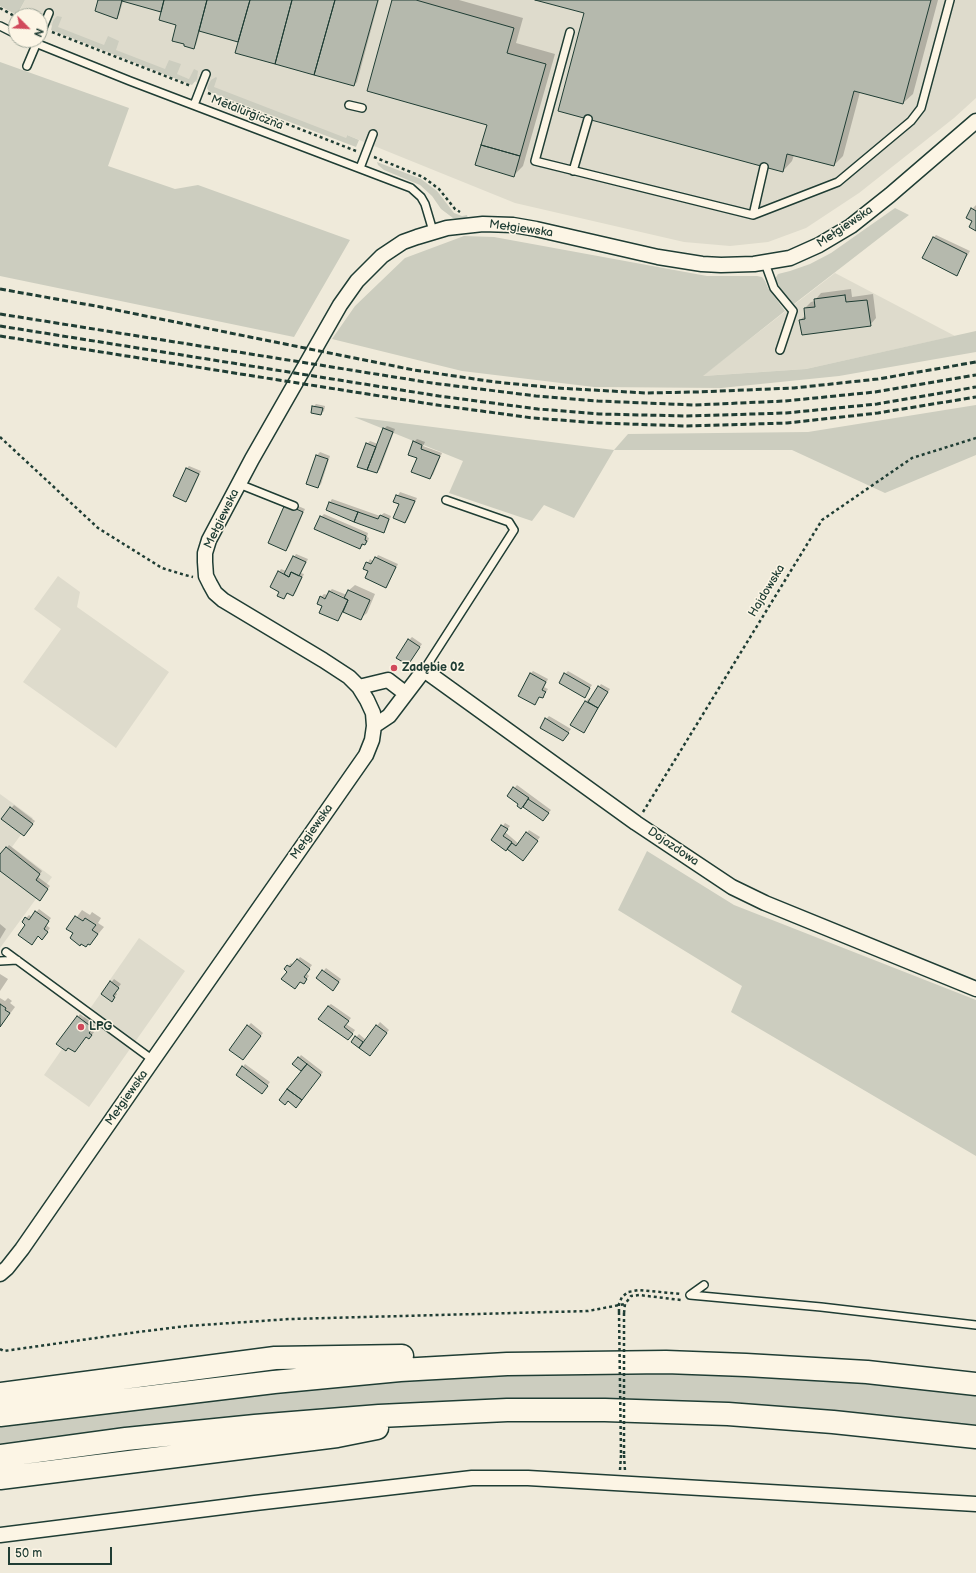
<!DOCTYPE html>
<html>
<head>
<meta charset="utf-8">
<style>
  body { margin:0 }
  #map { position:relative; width:976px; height:1573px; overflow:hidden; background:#efeada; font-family:"Balsamiq Sans",sans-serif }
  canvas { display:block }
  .north { position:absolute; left:8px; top:8px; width:40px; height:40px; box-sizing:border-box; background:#fcf5e5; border:1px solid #a4ab9e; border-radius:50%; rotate:114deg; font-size:11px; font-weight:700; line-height:16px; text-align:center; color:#1f3d34 }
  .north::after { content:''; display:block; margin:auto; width:14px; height:18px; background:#d1495b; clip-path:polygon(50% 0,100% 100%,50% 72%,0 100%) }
  .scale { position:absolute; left:8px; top:1547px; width:104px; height:18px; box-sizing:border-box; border:2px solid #1f3d34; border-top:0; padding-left:5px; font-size:12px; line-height:14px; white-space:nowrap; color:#1f3d34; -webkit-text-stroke:3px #fcf5e5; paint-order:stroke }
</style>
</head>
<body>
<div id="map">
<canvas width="976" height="1573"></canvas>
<div class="north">N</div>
<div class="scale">50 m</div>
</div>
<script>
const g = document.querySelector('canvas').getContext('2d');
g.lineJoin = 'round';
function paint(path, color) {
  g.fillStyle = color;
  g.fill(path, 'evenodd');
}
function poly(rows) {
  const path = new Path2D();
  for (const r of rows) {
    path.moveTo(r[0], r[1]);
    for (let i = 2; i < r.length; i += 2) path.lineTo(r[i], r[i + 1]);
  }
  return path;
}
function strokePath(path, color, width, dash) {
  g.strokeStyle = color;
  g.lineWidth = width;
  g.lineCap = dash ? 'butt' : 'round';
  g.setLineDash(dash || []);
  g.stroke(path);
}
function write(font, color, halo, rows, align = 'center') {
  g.font = font + ' "Balsamiq Sans",sans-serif';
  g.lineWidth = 3;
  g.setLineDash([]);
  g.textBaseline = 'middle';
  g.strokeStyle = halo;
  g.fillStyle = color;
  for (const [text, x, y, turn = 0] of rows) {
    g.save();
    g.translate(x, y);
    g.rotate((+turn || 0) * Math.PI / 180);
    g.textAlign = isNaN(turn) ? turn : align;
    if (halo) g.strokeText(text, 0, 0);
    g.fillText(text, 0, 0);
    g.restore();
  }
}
paint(poly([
  [25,0,976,0,976,98,954,118,859,193,806,228,768,242,730,246,684,242,515,203,347,135,345,140,45,23,40,21,40,16,29,16,19,12],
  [835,273,955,336,806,369,702,376],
  [58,576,80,592,77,607,169,672,116,748,23,682,61,629,34,609],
  [0,794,33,818,12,847,52,877,0,948],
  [139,938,185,971,89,1107,44,1075]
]), '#dedbcc');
paint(poly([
  [0,0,25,0,17,15,0,6],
  [57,16,62,17,58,27,104,45,108,36,119,41,116,50,165,69,169,60,181,64,177,74,189,79,194,69,198,71,197,79,192,85,51,30,53,21],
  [0,62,129,108,108,166,175,189,198,185,350,240,294,337,0,276],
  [216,77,217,78,214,87,346,138,347,135,359,140,356,147,210,92,208,90,207,88,211,80],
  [377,162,421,179,437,191,454,213,462,216,467,215,468,219,458,219,453,218,441,209,432,196,420,185,384,170,378,165],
  [895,208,909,215,794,304,781,289,775,279,778,274,790,271,810,264,831,253],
  [464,236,494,237,707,276,757,276,762,277,765,281,768,288,785,311,703,376,806,369,976,331,976,352,839,376,721,388,594,387,462,371,332,339,355,306,405,258],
  [976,405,976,455,885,493,792,450,614,450,574,518,544,505,532,521,449,493,463,461,354,417,614,450,628,434,808,432],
  [647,851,734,905,976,1000,976,1156,731,1012,742,986,618,910],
  [585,1370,779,1375,903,1384,976,1394,976,1427,589,1401,0,1448,0,1425,297,1388,462,1376]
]), '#cccdbf');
paint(poly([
  [99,0,379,0,357,82,354,85,239,42,200,31,196,45,193,48,178,25,162,12,123,1,119,15,116,18,108,16,108,14],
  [393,0,459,0,523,18,516,43,555,54,523,166,514,175,488,125],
  [539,0,938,0,913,94,903,103,860,92,843,156,834,165,794,155,792,161,783,171,585,12],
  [976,205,976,230,972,209],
  [936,235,970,251,956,275,934,237],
  [851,289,852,297,873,294,876,318,870,325,800,320,806,315,805,308,811,302,815,301,815,300,821,293],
  [316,404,325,406,324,411,321,414,313,407],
  [387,426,395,429,380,469,377,472,367,444,370,441,378,444,384,429],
  [417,439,425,442,423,446,442,453,433,475,430,478,418,457,414,442],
  [320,452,330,456,321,484,318,487,308,484,317,455],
  [189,466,201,471,189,498,186,501,186,469],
  [400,492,417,498,408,519,405,522,400,504,394,502],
  [332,499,380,516,384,513,391,516,386,529,383,532,327,510,330,502],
  [289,502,305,509,289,547,286,550],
  [324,514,368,533,367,537,369,538,368,541,360,548,321,517],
  [296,554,308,559,301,573,304,574,296,592,293,595,288,593,284,598,280,591,279,572,281,569,286,571],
  [378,555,398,564,388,584,385,587,370,570,365,568,370,559,374,562],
  [355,585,375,594,367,613,360,619,344,611,338,620,323,605,321,597,324,594,344,599,346,598,330,591,332,589,347,595,348,591],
  [412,637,422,644,408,664,409,640],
  [533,671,548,679,544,687,548,689,545,694,542,697,540,696,534,703,530,674],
  [568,671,592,685,584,696,565,674],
  [601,684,610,689,586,729,572,725,586,701,589,698,591,700],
  [549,716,571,729,563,740,546,719],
  [517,785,551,810,543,820,508,796],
  [14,805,35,821,27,832,2,819],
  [505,823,510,826,505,832,519,844,529,830,540,837,523,860,493,840],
  [9,845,42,871,38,877,50,886,42,897,0,870,0,856],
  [39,909,51,918,46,925,50,928,45,935,38,935,35,941,27,924,26,918,29,915,32,917],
  [82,910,90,915,92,912,101,918,98,923,104,927,90,944,68,929],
  [0,924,6,929,0,939],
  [300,957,312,965,306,973,309,976,304,983,288,972,288,966,291,963,293,965],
  [326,968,341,979,336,987,318,978],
  [0,974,8,979,0,991],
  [114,979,121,984,115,992,117,994,114,998,102,994],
  [0,998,5,1001,8,998,12,1001,10,1003,15,1007,0,1027],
  [331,1004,351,1018,346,1024,355,1030,351,1036,328,1006],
  [80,1014,95,1025,91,1030,94,1032,92,1035,89,1038,87,1036,75,1051,78,1017],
  [380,1022,389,1030,370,1055,352,1042,359,1034,366,1040],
  [251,1023,263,1033,246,1056,248,1026],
  [301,1055,323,1072,299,1104,303,1071,294,1064],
  [245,1064,270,1082,264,1090,243,1067]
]), '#0003');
const building = poly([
  [98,0,122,0,117,19,95,11,98,0],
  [122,0,164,0,161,12,122,1,122,0],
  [164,0,207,0,194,49,184,46,184,44,172,41,176,25,159,20,164,0],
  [207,0,250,0,238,42,199,31,207,0],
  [250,0,292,0,275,64,235,53,250,0],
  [292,0,335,0,314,75,275,64,292,0],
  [335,0,378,0,354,86,314,75,335,0],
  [392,0,416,0,514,28,507,53,546,64,520,156,481,145,487,125,367,91,392,0],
  [535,0,931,0,903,104,854,91,834,166,787,154,783,172,558,111,584,13,535,0],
  [481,145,520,156,514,177,475,165,481,145],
  [971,208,976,211,976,231,969,227,972,221,966,218,971,208],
  [933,237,967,254,957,276,922,258,933,237],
  [845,295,846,302,867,300,871,326,802,335,799,320,805,319,804,308,815,307,814,299,845,295],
  [312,406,323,408,321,415,311,413,312,406],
  [383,428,393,432,377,473,367,470,383,428],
  [413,441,422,445,421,449,440,456,430,479,411,472,417,458,408,455,413,441],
  [366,443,376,447,367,470,357,467,366,443],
  [316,455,328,459,318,488,306,484,316,455],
  [186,468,199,474,186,502,173,496,186,468],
  [396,495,415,501,405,523,393,518,399,504,393,502,396,495],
  [329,502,358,512,354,522,326,510,329,502],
  [285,504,303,512,286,551,268,543,285,504],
  [358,512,378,519,380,515,389,519,384,533,354,522,358,512],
  [320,516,366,536,365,540,367,541,365,545,362,544,360,549,314,529,320,516],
  [293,556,306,562,299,576,291,572,289,577,284,574,293,556],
  [375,557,396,567,386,588,365,578,368,571,363,569,366,562,371,564,375,557],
  [278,571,289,577,291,572,302,577,293,596,287,593,284,599,277,596,279,592,270,587,278,571],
  [348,590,370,600,361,620,343,612,348,600,344,598,348,590],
  [329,591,348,600,338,621,319,613,322,606,317,604,320,596,325,599,329,591],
  [408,639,420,647,408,665,396,658,408,639],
  [530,673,546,682,542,690,546,692,545,693,543,698,539,697,535,705,518,696,530,673],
  [564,673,590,688,585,698,559,683,564,673],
  [598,686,608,692,598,708,588,702,598,686],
  [585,701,598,708,584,733,570,725,585,701],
  [545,718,569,733,563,741,540,728,545,718],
  [513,787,529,798,521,809,517,806,518,804,507,796,513,787],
  [528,799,549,813,543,821,523,807,528,799],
  [10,807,33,824,24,836,1,819,10,807],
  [501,825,508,829,503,836,512,842,506,851,491,840,501,825],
  [526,832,538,841,523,861,507,849,512,843,516,846,526,832],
  [6,847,40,874,36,880,48,889,40,901,0,871,0,854,6,847],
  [35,911,49,921,44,929,48,932,42,940,38,936,32,945,18,935,25,925,22,922,25,917,29,920,35,911],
  [75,916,83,921,85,918,96,925,92,930,98,934,90,945,88,944,86,947,81,944,80,946,70,938,73,933,66,929,75,916],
  [297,959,310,969,304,977,307,979,304,984,300,982,295,989,281,979,287,972,284,969,287,965,290,967,297,959],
  [322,970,339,982,333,991,316,978,322,970],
  [110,981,119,988,113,996,115,997,112,1002,101,994,110,981],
  [0,1004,6,1008,5,1010,10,1013,0,1027,0,1004],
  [328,1006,349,1021,344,1027,353,1034,348,1040,318,1019,328,1006],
  [77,1016,93,1028,89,1033,92,1035,89,1039,86,1037,75,1052,68,1048,66,1051,56,1044,77,1016],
  [247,1025,261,1036,243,1060,229,1050,247,1025],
  [376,1025,387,1033,370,1056,359,1048,376,1025],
  [355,1036,363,1042,359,1048,351,1042,355,1036],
  [298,1057,307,1064,301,1071,292,1064,298,1057],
  [307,1064,321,1075,302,1100,287,1089,307,1064],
  [242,1066,268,1086,262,1094,236,1075,242,1066],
  [287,1089,302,1100,296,1108,288,1101,285,1105,279,1100,287,1089]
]);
paint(building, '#b5b9ad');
strokePath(building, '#1f3d34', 1);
const lane = poly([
  [0,26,16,34],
  [570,32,535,161,753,215,838,182,911,121,921,108,950,0],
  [40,35,49,13],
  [28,40,130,81,411,188,421,197,425,204,433,231],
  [27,66,38,40],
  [194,105,206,74],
  [349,105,362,108],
  [360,168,373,134],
  [573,171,588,119],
  [753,215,764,167],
  [765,263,774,288,793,311,780,350],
  [239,484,294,506],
  [424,670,514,530,509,522,446,500],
  [6,952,153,1060],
  [0,961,17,960],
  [704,1285,690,1295,821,1307,976,1325]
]);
const street = poly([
  [359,687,388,680,405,693],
  [374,726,389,716,424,670,636,823,732,887,765,903,976,989],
  [0,1274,7,1268,22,1249,153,1060,366,755,372,740,374,726,373,713,367,700,359,687,349,677,323,660,223,600,215,593,210,584,206,576,205,562,205,553,209,540,252,459,340,305,357,281,382,256,403,242,417,237,447,228,483,224,513,225,536,229,658,257,702,264,721,265,754,264,790,258,819,245,851,226,890,195,976,121],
  [0,1535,255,1503,472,1478,528,1478,976,1504]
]);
const highway = poly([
  [0,1394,275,1358,402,1356],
  [0,1415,274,1382,400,1370,507,1364,666,1362,746,1365,867,1372,976,1384],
  [0,1456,126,1439,255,1426,379,1416,507,1410,605,1410,728,1414,833,1422,976,1437],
  [0,1478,337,1436,377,1428]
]);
strokePath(lane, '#1f3d34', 10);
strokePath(street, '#1f3d34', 17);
strokePath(highway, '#1f3d34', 25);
strokePath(poly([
  [0,8,16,17],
  [52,32,191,86],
  [208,93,356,151],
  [374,157,423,177,439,189,455,209,460,212],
  [0,437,98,528,162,568,185,575,193,577],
  [643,812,822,520,912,458,976,438],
  [619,1312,619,1304,622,1297,628,1292,639,1290,681,1294],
  [624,1313,625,1304,631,1296,639,1295,681,1300],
  [0,1349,4,1351,138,1332,187,1326,290,1319,588,1311,625,1304],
  [624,1455,625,1471],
  [620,1470,621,1455]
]), '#1f3d34', 2.5, [3, 3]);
strokePath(lane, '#fcf5e5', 7);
strokePath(street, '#fcf5e5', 14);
strokePath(highway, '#fcf5e5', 22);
strokePath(poly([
  [0,289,101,307,414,370,495,382,557,388,646,393,696,392,794,388,878,379,976,362],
  [0,314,432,383,536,396,598,401,695,405,785,401,875,392,976,375],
  [0,326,439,396,538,409,599,414,687,416,786,413,877,404,976,387],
  [0,336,437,405,533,418,599,423,687,426,787,423,878,413,976,397]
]), '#1f3d34', 3, [6, 3]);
strokePath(poly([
  [619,1312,621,1455],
  [624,1313,624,1455]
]), '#1f3d34', 2.5, [3, 3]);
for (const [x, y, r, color] of [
  [394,668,4,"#d1495b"],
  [81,1027,4,"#d1495b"]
]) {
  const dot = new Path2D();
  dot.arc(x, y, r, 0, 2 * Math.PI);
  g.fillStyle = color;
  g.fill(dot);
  strokePath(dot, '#fcf5e5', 1.5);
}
write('12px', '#1f3d34', '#fcf5e5', [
  ["Metalurgiczna",247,113,21],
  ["Mełgiewska",845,227,-34],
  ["Mełgiewska",521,229,8],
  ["Mełgiewska",222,519,-64],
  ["Hajdowska",767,591,-59],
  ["Mełgiewska",312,832,-55],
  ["Dojazdowa",673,847,34],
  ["Mełgiewska",127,1098,-55]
]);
write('bold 12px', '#1f3d34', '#fcf5e5', [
  ["Zadębie 02",402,668],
  ["LPG",89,1027]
], 'left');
</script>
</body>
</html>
